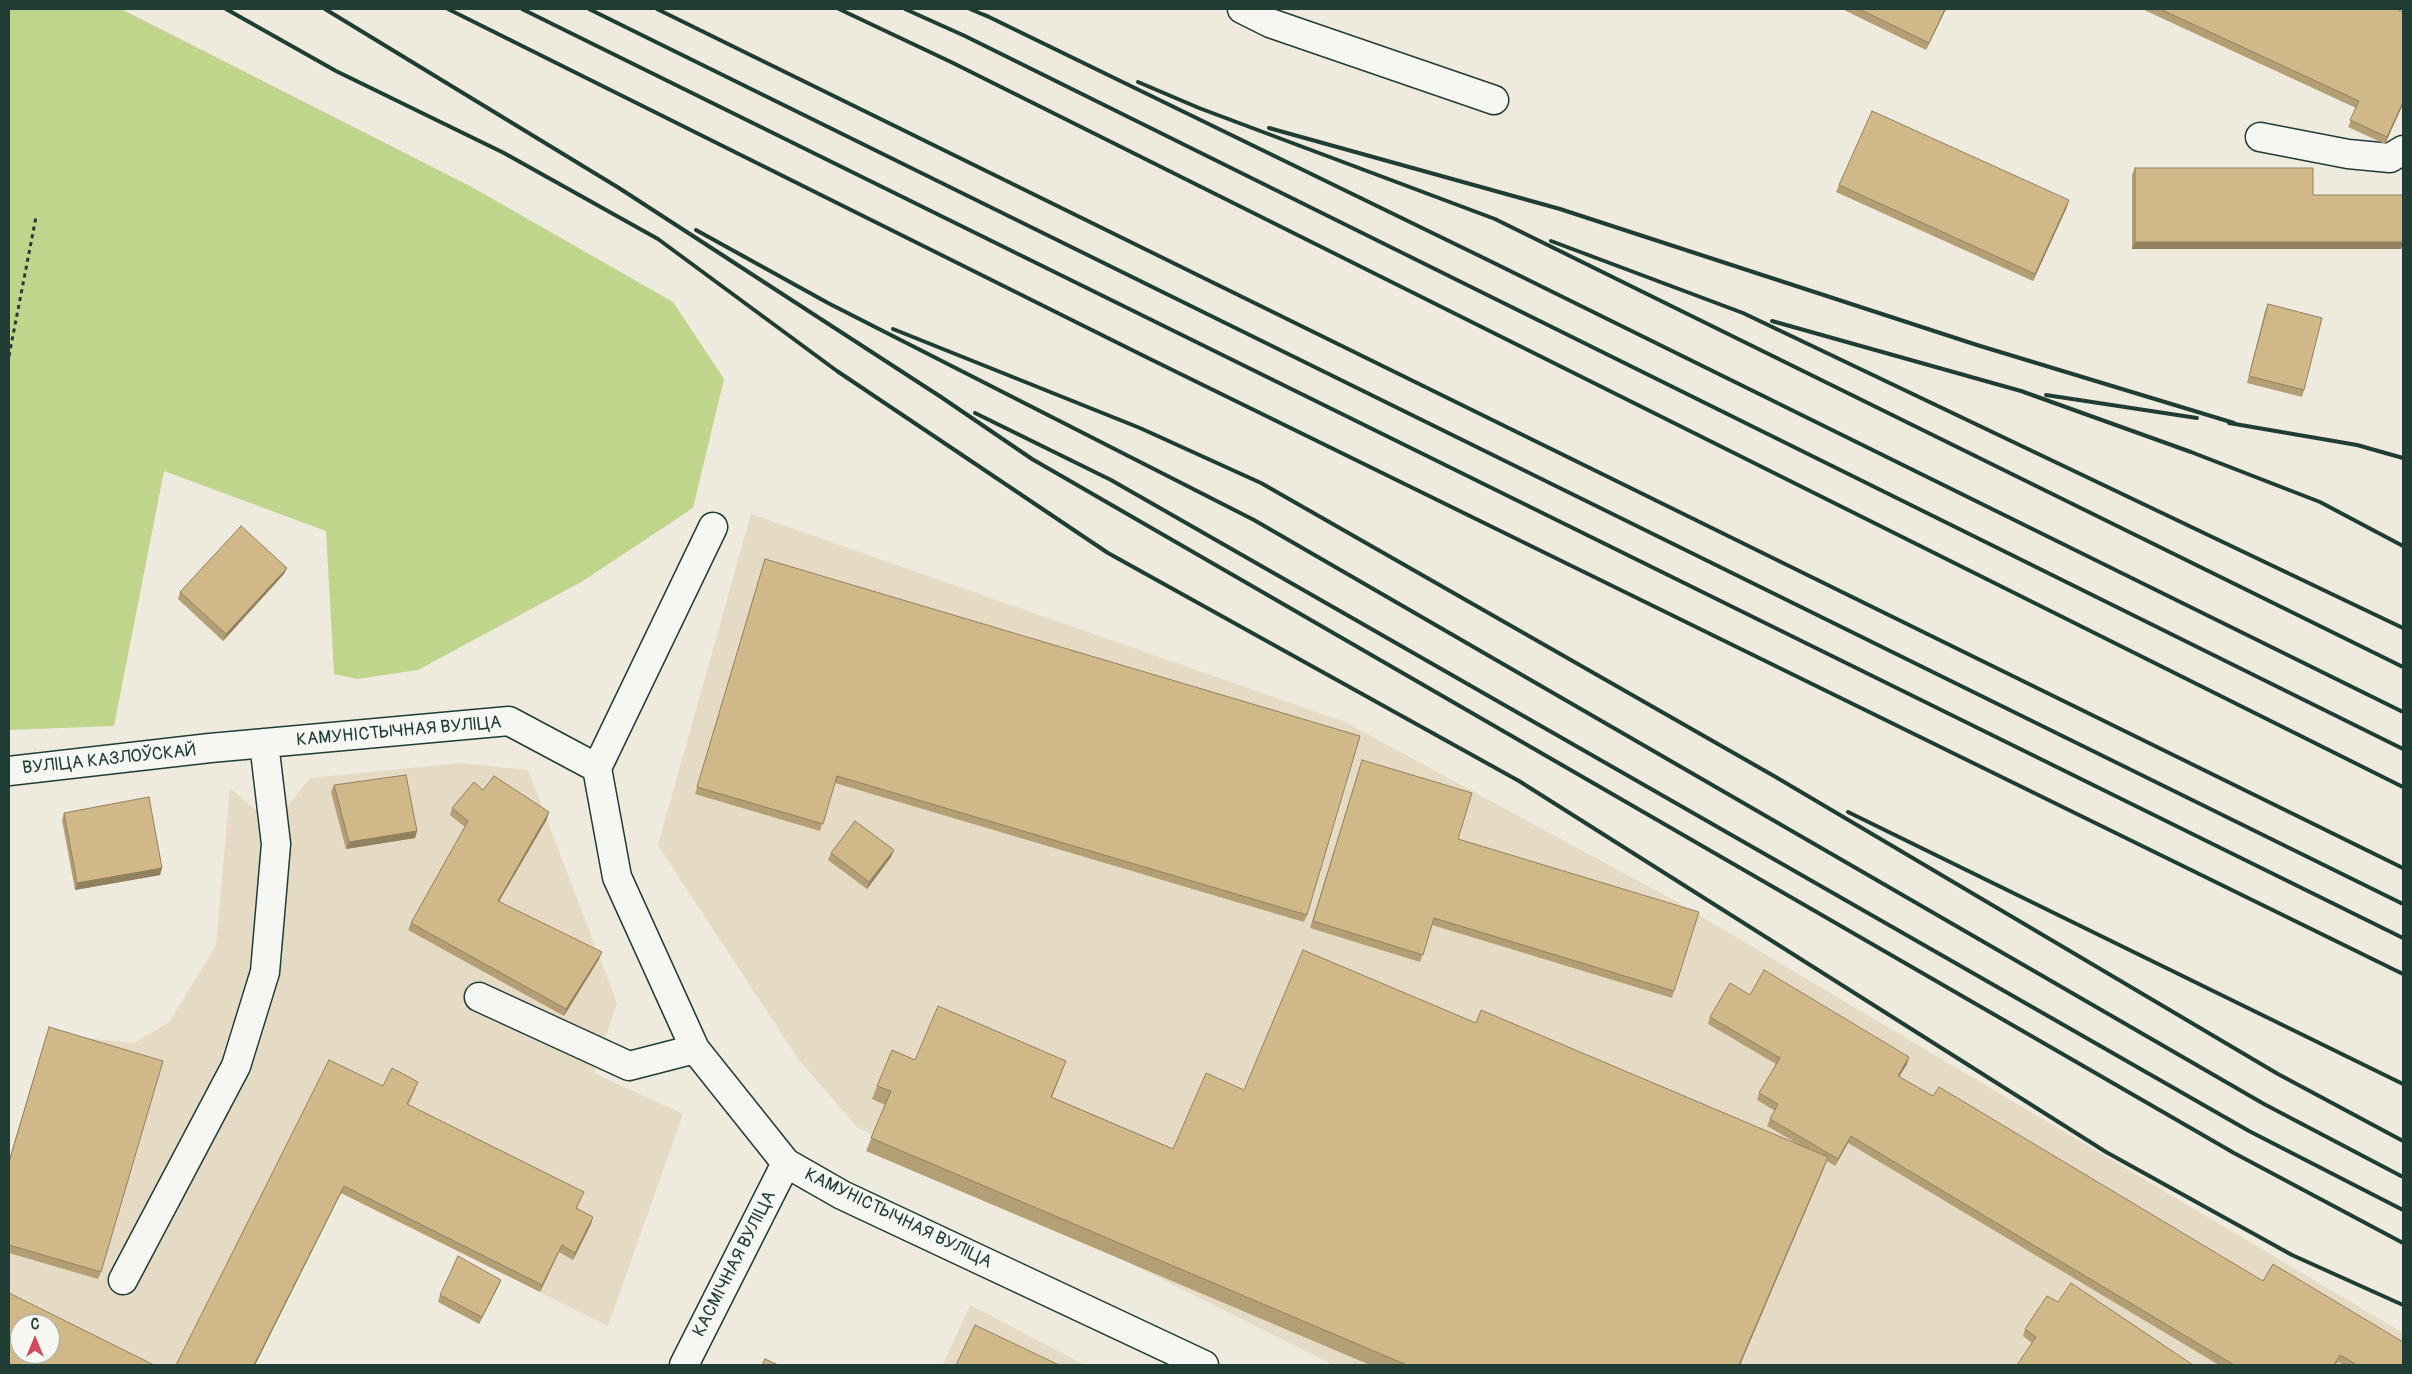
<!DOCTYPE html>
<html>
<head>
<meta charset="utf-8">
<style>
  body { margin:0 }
  #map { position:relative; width:2412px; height:1374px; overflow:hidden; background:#eeeadd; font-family:Pangolin,sans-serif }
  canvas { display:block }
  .frame { position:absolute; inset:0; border:10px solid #1f3d34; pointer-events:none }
  .north { position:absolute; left:10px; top:1314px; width:50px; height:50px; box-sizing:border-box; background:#f6f6f2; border:1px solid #a0aca6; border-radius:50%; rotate:0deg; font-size:14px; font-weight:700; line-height:20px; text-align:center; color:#1f3d34 }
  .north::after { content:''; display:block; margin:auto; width:18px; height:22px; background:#d1495b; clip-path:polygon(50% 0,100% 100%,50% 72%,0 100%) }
</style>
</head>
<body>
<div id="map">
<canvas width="2412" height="1374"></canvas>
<div class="frame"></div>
<div class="north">С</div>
</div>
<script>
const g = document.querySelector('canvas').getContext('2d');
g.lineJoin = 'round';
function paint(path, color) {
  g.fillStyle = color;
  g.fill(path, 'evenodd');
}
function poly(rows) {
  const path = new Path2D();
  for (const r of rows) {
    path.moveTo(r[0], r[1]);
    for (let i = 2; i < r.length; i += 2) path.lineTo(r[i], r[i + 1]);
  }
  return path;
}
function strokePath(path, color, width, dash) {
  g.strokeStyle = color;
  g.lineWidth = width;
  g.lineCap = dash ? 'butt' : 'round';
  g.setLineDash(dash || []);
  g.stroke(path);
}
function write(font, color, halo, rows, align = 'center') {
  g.font = font + ' Pangolin,sans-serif';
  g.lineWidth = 4;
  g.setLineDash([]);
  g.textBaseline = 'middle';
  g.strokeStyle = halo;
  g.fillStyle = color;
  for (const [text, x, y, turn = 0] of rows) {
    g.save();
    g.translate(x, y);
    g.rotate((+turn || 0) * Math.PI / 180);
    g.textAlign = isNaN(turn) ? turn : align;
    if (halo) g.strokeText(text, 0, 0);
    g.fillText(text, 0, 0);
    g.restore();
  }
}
paint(poly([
  [751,514,1345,722,1677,902,2403,1333,2403,1365,1334,1365,858,1128,798,1059,658,845],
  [460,763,528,770,617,1003,594,1073,683,1114,608,1326,341,1193,255,1365,9,1365,9,1160,46,1034,134,1043,169,1022,216,946,230,788,260,814,284,810,310,778],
  [20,1324,50,1324,50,1354,20,1354],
  [970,1305,1085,1365,943,1365]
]), '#e5dbc4');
paint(poly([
  [9,9,121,9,470,186,673,302,724,379,693,508,583,581,418,670,357,679,334,674,326,531,164,471,114,726,9,730]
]), '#bfd58b');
const minor = poly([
  [1242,9,1270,23,1494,100],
  [2260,137,2348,154,2390,158,2403,150],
  [597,768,713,527],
  [9,771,210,748,509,721,597,768,617,877,695,1049,786,1163,842,1195,1204,1365],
  [479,997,629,1066,695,1049],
  [123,1280,236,1066,265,972,276,844,264,743],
  [684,1365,786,1163]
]);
strokePath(minor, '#1f3d34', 31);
strokePath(poly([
  [9,356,36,217]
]), '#1f3d34', 3, [4, 4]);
strokePath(minor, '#f6f6f2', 28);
strokePath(poly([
  [226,9,336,71,504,153,658,239,837,371,1108,553,1519,781,2106,1152,2292,1255,2403,1305],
  [325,9,619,188,941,397,1032,459,2234,1153,2403,1243],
  [448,9,1146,357,2403,974],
  [522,9,2403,938],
  [589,9,2403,904],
  [657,9,2403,868],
  [839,9,951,62,2403,787],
  [905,9,965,36,2403,749],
  [970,9,989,17],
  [985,15,1492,262,2403,712],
  [1138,82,1199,108,1495,219,2403,667],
  [1269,128,1560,209,1977,345,2234,423],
  [696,230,828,303,1254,520,2264,1104,2403,1177],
  [1551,241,1743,313,2403,628],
  [1772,321,2021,391,2191,452,2320,502,2403,546],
  [893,329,1140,428,1261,483,1774,776,2278,1074,2403,1141],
  [2046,395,2197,418],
  [975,413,1111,480,2249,1131,2403,1210],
  [2229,423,2357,445,2403,458],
  [1848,812,2403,1084]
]), '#1f3d34', 4);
paint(poly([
  [1842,9,1946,9,1926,50],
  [2142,9,2396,9,2403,12,2403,104,2385,144,2348,127,2356,108],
  [2135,168,2313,195,2401,249,2132,249,2132,175],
  [1839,185,2067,207,2033,281,1836,192],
  [2268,304,2304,390,2302,397,2247,383,2265,311],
  [765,559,1307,915,1304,922,835,783,820,831,695,794],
  [284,574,223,641,178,599,180,592],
  [1360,767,1458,839,1674,991,1672,998,1432,925,1420,962,1310,928],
  [334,785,417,831,415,838,346,849,331,792],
  [483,790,547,819,499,902,599,959,564,1016,408,930,411,923,465,827,450,815,452,808],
  [64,813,162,868,160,875,75,890,62,820],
  [831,853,891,857,867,889,828,860],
  [1750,995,1907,1064,1899,1077,1933,1096,2403,1365,2343,1365,2338,1362,2336,1365,2219,1365,1848,1143,1835,1166,1827,1161,1740,1365,1370,1365,866,1151,885,1105,872,1099,877,1086,915,1060,1066,1061,1052,1097,1173,1149,1244,1090,1476,1023,1798,1144,1767,1126,1770,1119,1775,1111,1757,1100,1759,1093,1776,1064,1708,1024,1710,1017],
  [49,1027,101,1272,98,1279,9,1253,9,1160],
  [383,1086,416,1088,408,1105,581,1199,577,1208,591,1224,573,1260,559,1252,540,1292,341,1193,255,1365,176,1365],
  [501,1280,498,1287,479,1324,438,1302,440,1295],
  [2058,1302,2032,1343,2023,1336,2025,1329]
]), '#b39e75');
paint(poly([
  [1945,9,1946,9,1926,50,1929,43],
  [2403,102,2403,104,2385,144,2387,137],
  [2069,200,2067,207,2033,281,2035,274],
  [2135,242,2403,242,2403,244,2401,249,2132,249],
  [287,568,284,574,223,641,226,634],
  [549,812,547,819,495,908,498,901],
  [417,831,415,838,346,849,349,842],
  [894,850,891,857,867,889,869,882],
  [162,868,160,875,75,890,77,883],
  [602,952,599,959,564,1016,566,1009],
  [1909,1057,1907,1064,1895,1083,1898,1076],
  [1066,1061,1061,1074,1046,1111,1051,1097],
  [1851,1136,1848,1143,1835,1166,1838,1159],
  [1828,1157,1823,1170,1740,1365,1739,1365],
  [344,1186,341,1193,255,1365,254,1365],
  [593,1217,591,1224,573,1260,575,1253],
  [562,1245,559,1252,540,1292,542,1285],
  [501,1280,498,1287,479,1324,482,1317]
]), '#92815f');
const building = poly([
  [1859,9,1945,9,1929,43,1859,9],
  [2160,9,2396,9,2403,12,2403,102,2387,137,2350,120,2359,101,2160,9],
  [1872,111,2069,200,2035,274,1839,185,1872,111],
  [2135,168,2313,168,2313,195,2403,195,2403,242,2135,242,2135,168],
  [2268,304,2322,318,2304,390,2249,376,2268,304],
  [241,526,287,568,226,634,180,592,241,526],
  [765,559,1360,736,1307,915,837,776,823,824,697,787,765,559],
  [1362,760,1472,793,1458,839,1699,912,1674,991,1434,918,1423,955,1313,921,1362,760],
  [406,775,417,831,349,842,334,785,406,775],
  [494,776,549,812,498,901,602,952,566,1009,411,923,468,821,452,808,474,782,483,790,494,776],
  [149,797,162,868,77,883,64,813,149,797],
  [855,821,894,850,869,882,831,853,855,821],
  [1303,950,1476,1023,1481,1010,1828,1157,1739,1365,1407,1365,871,1138,891,1091,877,1086,892,1050,915,1060,938,1006,1066,1061,1051,1097,1173,1149,1206,1073,1244,1090,1303,950],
  [1764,970,1909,1057,1898,1076,1933,1096,1939,1087,2263,1281,2273,1264,2403,1342,2403,1365,2357,1365,2340,1355,2334,1365,2234,1365,1851,1136,1838,1159,1770,1119,1778,1104,1759,1093,1780,1058,1710,1017,1730,983,1750,995,1764,970],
  [49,1027,163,1061,101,1272,9,1245,9,1162,49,1027],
  [329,1060,383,1086,392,1068,418,1082,407,1104,584,1192,576,1208,593,1217,575,1253,562,1245,542,1285,344,1186,254,1365,176,1365,329,1060],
  [458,1256,501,1280,482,1317,440,1295,458,1256],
  [2071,1283,2193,1365,2017,1365,2036,1337,2025,1329,2047,1296,2058,1302,2071,1283],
  [9,1293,154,1365,9,1365,9,1293],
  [20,1324,50,1324,50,1354,20,1354,20,1324],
  [975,1325,1059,1365,956,1365,975,1325],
  [765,1359,778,1365,762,1365,765,1359]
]);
paint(building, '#d0b888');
strokePath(building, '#92815f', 1);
write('18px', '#1f3d34', '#f6f6f2', [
  ["КАМУНІСТЫЧНАЯ ВУЛІЦА",399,732,-5],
  ["ВУЛІЦА КАЗЛОЎСКАЙ",109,760,-6],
  ["КАМУНІСТЫЧНАЯ ВУЛІЦА",898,1219,26],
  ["КАСМІЧНАЯ ВУЛІЦА",735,1264,-63]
]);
</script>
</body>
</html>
